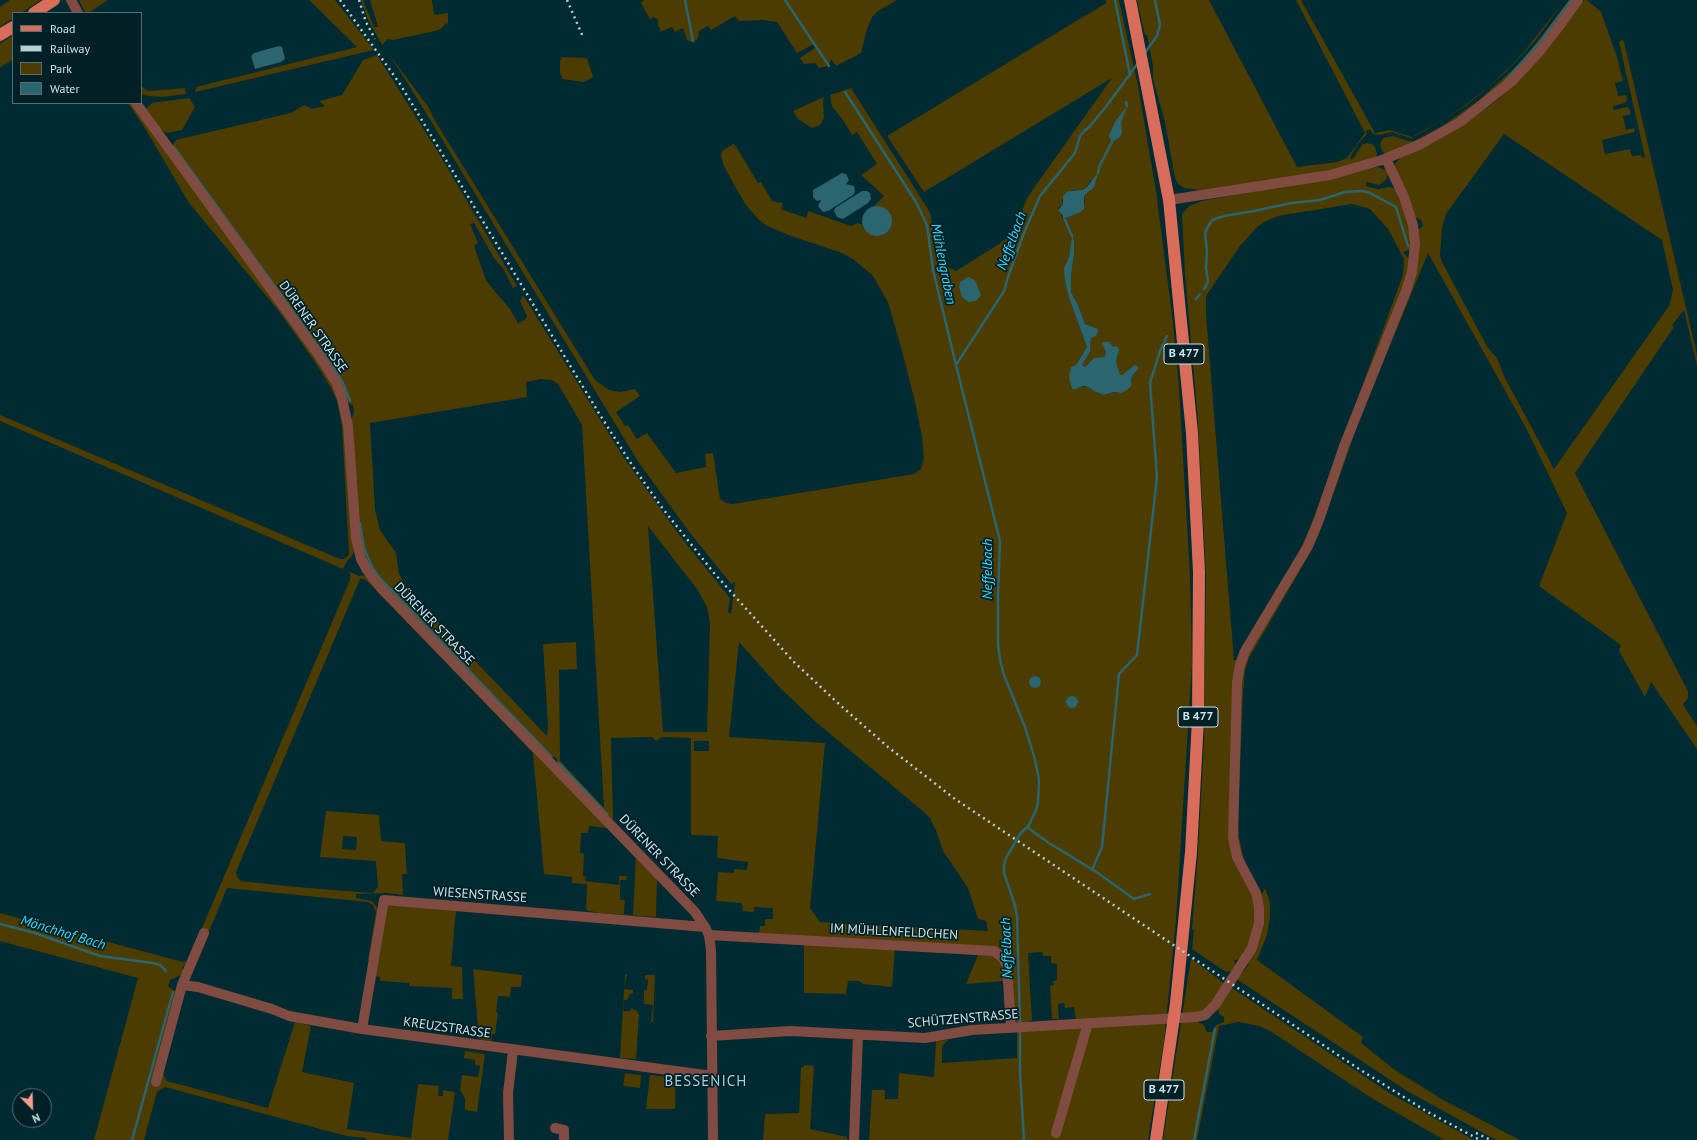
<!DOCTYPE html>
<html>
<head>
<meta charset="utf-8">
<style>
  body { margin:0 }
  #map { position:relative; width:1697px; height:1140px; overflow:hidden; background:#002b33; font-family:"PT Sans",sans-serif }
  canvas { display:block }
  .legend { position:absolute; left:12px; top:12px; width:130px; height:92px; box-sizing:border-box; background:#022026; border:1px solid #526f75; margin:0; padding:5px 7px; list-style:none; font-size:12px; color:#c9e5eb }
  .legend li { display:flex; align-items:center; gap:8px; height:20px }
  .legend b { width:20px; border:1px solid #526f75 }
  .north { position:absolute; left:12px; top:1088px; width:40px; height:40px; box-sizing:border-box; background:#022026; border:1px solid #526f75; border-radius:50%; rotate:157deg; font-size:11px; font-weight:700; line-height:16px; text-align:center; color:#c9e5eb }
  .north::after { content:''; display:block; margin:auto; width:14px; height:18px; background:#f49d8c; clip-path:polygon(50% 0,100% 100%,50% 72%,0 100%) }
</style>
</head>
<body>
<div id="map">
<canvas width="1697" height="1140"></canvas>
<ul class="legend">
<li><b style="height:5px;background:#da6d59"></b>Road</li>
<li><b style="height:5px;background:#b3d1d7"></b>Railway</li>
<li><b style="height:11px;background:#4c3c00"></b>Park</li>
<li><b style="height:11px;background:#2a6570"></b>Water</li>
</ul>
<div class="north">N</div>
</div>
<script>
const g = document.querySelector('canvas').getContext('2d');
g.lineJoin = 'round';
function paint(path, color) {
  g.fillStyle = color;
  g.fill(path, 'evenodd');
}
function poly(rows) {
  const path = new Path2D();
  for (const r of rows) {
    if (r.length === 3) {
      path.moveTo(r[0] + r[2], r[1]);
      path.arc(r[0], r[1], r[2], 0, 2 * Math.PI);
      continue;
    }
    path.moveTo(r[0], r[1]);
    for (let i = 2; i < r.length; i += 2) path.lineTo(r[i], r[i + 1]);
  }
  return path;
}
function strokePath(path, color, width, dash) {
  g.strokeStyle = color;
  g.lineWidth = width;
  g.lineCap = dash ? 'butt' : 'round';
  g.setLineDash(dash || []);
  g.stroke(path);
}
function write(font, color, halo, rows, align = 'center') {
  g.font = font + ' "PT Sans",sans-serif';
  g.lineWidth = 3.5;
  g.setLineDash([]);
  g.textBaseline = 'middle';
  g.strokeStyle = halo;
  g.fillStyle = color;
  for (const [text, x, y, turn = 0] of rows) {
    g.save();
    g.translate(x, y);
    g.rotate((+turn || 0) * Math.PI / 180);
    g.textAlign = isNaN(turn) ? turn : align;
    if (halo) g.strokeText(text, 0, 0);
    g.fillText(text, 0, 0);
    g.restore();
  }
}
paint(poly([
  [10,0,41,0,21,13,13,13,13,18,0,27,0,7],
  [79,0,108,0,90,12,90,13,85,13],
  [309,0,335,0,374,50,195,92,196,87,357,47],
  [361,0,363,0,374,27,378,27,370,0,432,0,434,15,448,13,448,24,446,23,441,29,435,31,393,40,388,39,382,45,368,20],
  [644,0,897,0,878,11,872,17,867,29,861,53,836,66,831,59,829,66,819,68,815,63,804,64,800,58,816,47,814,44,797,53,777,22,762,20,739,21,735,16,711,30,708,26,699,31,698,39,691,42,687,40,683,28,675,32,672,27,660,32,660,27,658,27,658,20,654,17,650,19,641,3],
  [1106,0,1119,0,1138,86,1156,191,1173,323,1179,388,1190,576,1192,663,1176,920,1164,1041,1148,1140,869,1140,872,1090,885,1090,885,1099,898,1099,899,1073,934,1077,936,1041,948,1040,942,1046,942,1063,1017,1058,1017,1034,1018,1030,1081,1028,1088,1033,1076,1022,1074,1007,1065,1008,1064,1003,1058,1004,1059,1019,1052,1019,1050,986,1054,985,1053,981,1057,980,1057,964,1051,963,1051,956,1043,956,1042,952,1028,953,1032,1020,1018,1025,1015,1021,1005,981,966,984,979,953,895,948,892,987,863,984,859,981,848,981,846,994,804,993,804,944,759,933,760,926,765,926,765,919,773,919,773,908,754,907,754,912,742,911,743,906,741,903,716,901,718,872,734,873,734,869,747,870,748,862,717,858,718,836,691,835,691,738,662,737,656,741,652,737,611,738,613,818,612,820,557,764,557,759,554,756,552,758,384,586,367,562,361,544,351,419,354,413,353,405,347,402,173,148,173,144,176,140,184,138,291,113,304,105,312,109,325,106,319,101,342,95,363,60,377,55,438,152,517,286,513,288,504,270,494,258,474,223,470,224,478,243,474,246,486,280,492,288,510,309,518,323,525,320,527,316,520,301,523,295,624,458,680,536,730,598,728,612,731,614,735,583,733,582,732,585,690,533,639,463,415,95,389,54,429,108,434,119,595,380,609,390,620,392,635,389,640,396,616,412,625,426,628,425,637,439,647,433,676,473,706,467,705,454,713,453,720,499,726,503,733,504,914,474,921,469,924,458,922,437,915,402,902,351,888,302,873,276,853,259,842,253,791,236,767,226,759,220,746,205,737,190,724,166,721,156,722,151,733,144,735,145,758,183,761,182,772,201,783,203,781,209,806,218,808,211,851,226,858,223,862,225,864,230,891,218,884,208,873,207,884,196,861,175,877,164,857,132,852,135,843,120,832,106,830,95,851,88,928,209,931,216,938,269,944,260,948,267,956,271,999,244,1014,232,1027,198,1036,185,1112,78,924,192,887,136,1106,3],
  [1091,180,1090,191,1084,196,1085,202,1079,213,1063,219,1058,208,1063,204,1062,200,1072,190,1082,190,1086,188],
  [1072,237,1074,241,1074,254,1071,276,1071,292,1078,305,1085,324,1097,329,1091,338,1090,352,1082,365,1085,367,1094,359,1105,357,1107,355,1104,347,1113,347,1118,355,1116,362,1120,375,1122,375,1133,366,1134,372,1132,376,1132,381,1121,393,1114,392,1104,395,1088,387,1079,387,1076,365,1087,347,1069,298,1065,282,1066,262,1069,258],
  [541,379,552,380,558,384,582,425,604,808,560,761,559,670,577,669,576,642,543,644,548,725,547,736,411,594,399,574,396,553,380,530,375,510,370,423,527,397,526,382],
  [648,526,697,589,707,607,710,623,707,732,663,732],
  [739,642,781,689,817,723,924,812,930,818,936,830,943,851,968,888,978,919,986,921,988,931,820,922,810,908,825,743,729,737],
  [694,741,709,741,709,751,694,751],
  [1137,0,1209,0,1297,167,1337,162,1347,158,1365,133,1296,0,1301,0,1375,133,1390,130,1412,137,1439,122,1464,106,1489,86,1511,66,1527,48,1565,0,1535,41,1507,71,1467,105,1423,132,1411,138,1392,132,1378,135,1372,133,1370,129,1366,131,1367,134,1357,145,1350,158,1352,160,1362,145,1366,143,1372,144,1375,147,1377,154,1376,157,1344,169,1199,190,1184,188,1178,184,1175,178,1165,122,1153,79,1153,66,1147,35,1145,35],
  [1569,0,1573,0,1552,29,1511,77,1467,113,1407,147,1386,154,1382,151,1380,144,1383,138,1393,136,1408,141,1414,141,1441,127,1478,101,1519,64,1545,32],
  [1584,0,1587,0,1601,12,1617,57,1623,81,1615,83,1618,96,1626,95,1627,100,1625,103,1613,106,1614,110,1627,107,1629,108,1631,114,1623,116,1626,130,1634,128,1635,132,1602,140,1605,154,1630,149,1632,156,1641,155,1642,158,1645,157,1619,42,1622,39,1624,42,1697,355,1697,365,1684,310,1672,325,1674,327,1575,473,1688,691,1688,698,1683,705,1697,726,1697,749,1651,682,1645,697,1619,651,1621,645,1539,586,1567,513,1526,428,1428,253,1358,424,1319,534,1310,553,1249,658,1245,670,1243,693,1238,818,1239,837,1244,860,1247,867,1262,894,1265,888,1270,903,1270,917,1267,935,1257,960,1363,1037,1361,1043,1395,1070,1445,1101,1520,1140,1496,1140,1407,1091,1235,978,1243,972,1249,964,1247,961,1262,924,1238,850,1239,698,1243,663,1302,561,1396,326,1418,230,1423,226,1421,220,1415,217,1394,168,1395,164,1399,159,1438,140,1462,126,1501,97,1511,87],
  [1504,134,1662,240,1673,290,1669,306,1554,469,1505,378,1497,358,1488,348,1442,262,1440,255,1442,228,1446,214],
  [13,35,13,60,0,67,0,44],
  [562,57,587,58,593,77,584,82,562,79,560,72,560,61],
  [141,86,148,91,185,88,186,94,163,97,149,96,141,94],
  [824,97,823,102,824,118,820,125,812,128,798,119,793,111],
  [189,98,195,107,182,130,168,133,161,130,146,109,152,103],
  [128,103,132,103,328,376,342,408,354,550,352,556,347,561,343,569,0,421,0,415,340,559,344,559,349,555,342,426,337,401,331,388,315,362,278,310,189,203,143,125],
  [1377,167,1386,170,1388,175,1386,180,1379,185,1367,182,1366,186,1378,189,1389,187,1394,188,1398,191,1408,220,1411,249,1403,252,1409,259,1409,270,1309,537,1236,663,1229,834,1255,901,1254,936,1241,959,1234,960,1236,967,1232,971,1226,972,1192,949,1194,930,1192,929,1198,852,1204,742,1206,575,1198,420,1185,274,1182,214,1189,206,1202,201,1350,174],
  [1352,204,1370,209,1388,229,1404,259,1403,275,1309,530,1300,550,1236,660,1234,660,1206,315,1206,296,1240,246,1257,227,1266,221,1278,216],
  [348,571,359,576,365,575,607,828,589,826,588,833,581,833,580,853,584,854,583,876,586,877,585,881,619,885,619,876,627,876,626,880,620,880,620,900,625,900,624,914,633,915,636,857,657,879,656,917,599,913,586,910,587,884,572,883,572,877,544,874,533,753,369,583,364,579,360,579,236,872,237,877,241,881,296,887,373,893,378,887,376,861,320,857,326,811,379,815,381,841,405,843,407,874,402,874,403,895,388,893,356,894,356,898,372,901,378,909,371,961,368,960,376,912,373,905,368,902,227,888,208,934,182,968,185,970,179,976,170,980,168,986,175,991,162,1073,167,1081,268,1108,295,1022,311,1026,302,1072,354,1083,347,1129,411,1138,418,1084,439,1086,438,1096,443,1096,443,1090,455,1092,448,1140,366,1140,366,1138,346,1136,165,1087,157,1092,144,1140,94,1140,138,978,0,941,0,913,183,962,188,961,350,580,350,573],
  [343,836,357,837,356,850,342,849],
  [391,904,456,910,451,966,462,967,463,999,452,999,452,988,409,986,409,983,380,981,380,977,375,976,386,908],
  [1191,958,1225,984,1198,1022,1204,1025,1207,1032,1212,1032,1216,1025,1224,1022,1224,1017,1219,1014,1218,1007,1229,986,1391,1094,1474,1140,1444,1140,1373,1099,1270,1031,1259,1026,1238,1022,1219,1026,1197,1140,1163,1140],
  [473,969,522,975,521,987,511,987,510,997,498,996,496,1012,498,1013,495,1034,492,1034,491,1041,479,1039],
  [625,974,627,974,624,989,633,990,633,993,629,995,627,1000,624,1000,623,1011,630,1011,631,1008,637,1011,639,1015,636,1059,620,1058],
  [645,975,655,975,653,1022,651,1022,653,1005,644,1004,644,990,647,990,648,982,648,980,645,979],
  [465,1051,485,1054,477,1112,465,1110,465,1098,460,1090,462,1075,478,1077,480,1066,475,1065,475,1060,464,1058],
  [804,1065,814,1066,810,1129,847,1137,847,1140,763,1140,765,1114,799,1113,801,1067,804,1067],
  [625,1073,641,1075,640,1088,623,1086],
  [650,1075,676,1078,675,1109,646,1109]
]), '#4c3c00');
paint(poly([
  [279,46,282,47,285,59,281,62,255,69,251,56,254,53],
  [1127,106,1121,123,1122,133,1120,137,1112,142,1109,136,1111,131,1115,122],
  [842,173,846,174,849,180,846,184,854,186,855,192,853,195,828,211,823,212,818,206,821,200,817,201,813,197,813,190],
  [1098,173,1094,187,1084,196,1084,209,1079,213,1063,219,1063,216,1058,210,1063,204,1063,196,1068,191,1082,190,1086,188],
  [862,191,867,191,870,193,871,199,868,203,843,219,837,217,834,211,835,208],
  [877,221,15],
  [1072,236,1074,241,1074,254,1071,276,1071,292,1078,305,1085,324,1098,329,1098,332,1096,336,1091,338,1090,352,1082,365,1085,367,1094,358,1105,357,1106,352,1102,344,1103,342,1109,342,1113,347,1117,346,1119,349,1116,362,1120,375,1122,375,1133,366,1136,365,1139,368,1132,376,1131,386,1127,390,1121,393,1114,392,1104,395,1094,391,1088,387,1083,386,1073,390,1072,388,1069,379,1071,367,1076,365,1087,347,1069,298,1065,282,1064,268,1069,257],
  [968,277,975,280,981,295,976,301,968,302,962,297,959,287,960,282],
  [1035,682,6],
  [1072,702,6]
]), '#2a6570');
strokePath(poly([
  [685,0,693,41],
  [785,0,829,66],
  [1115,0,1130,75],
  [1144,54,1157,36,1160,25,1155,0],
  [1504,82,1538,44,1571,0],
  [845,92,916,202,927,225,933,270,956,365],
  [1126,102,1127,106],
  [174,147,334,368,343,383,350,401],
  [1098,173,1099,167,1112,142],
  [1065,220,1072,236],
  [1204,289,1208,282,1206,268,1207,252,1205,232,1212,220,1224,216,1254,211,1291,203,1320,200,1345,192,1363,191,1370,193,1396,207,1408,246],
  [1196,299,1200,294],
  [360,523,364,548,372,567,379,577,551,756],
  [559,763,607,814],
  [1027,827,1049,843,1098,873,1134,899,1150,894],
  [1092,870,1102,847,1119,674,1137,655,1157,477,1150,383,1160,351,1167,336],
  [0,924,35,933,100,956,153,963,160,965,166,971],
  [1020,1025,1017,917,1015,905,1004,873,1004,865,1006,858,1020,834,1029,825,1036,810,1038,803,1039,779,1034,756,1025,727,1004,675,1000,660,998,644,998,594,1000,541,956,365,1004,291,1008,277,1024,233,1040,196,1075,153,1080,136,1084,131,1089,127,1105,108,1138,63],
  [1020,1030,1020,1072,1024,1140],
  [132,1140,173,992],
  [1194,1140,1215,1029]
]), '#2a6570', 2.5);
strokePath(poly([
  [71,0,78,13],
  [136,103,318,354,336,382,342,398,348,426,356,538,361,559,367,570,381,588,695,912,705,927,709,935,711,950,713,1140],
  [1169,200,1330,175,1382,160,1421,144,1460,122,1512,81,1539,52,1557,29,1578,0],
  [709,935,994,951,1003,958,1007,966,1011,1028],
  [182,985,198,987,272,1009,289,1016,362,1029,713,1076],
  [362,1029,384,900,705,927],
  [711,1036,790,1031,925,1038,972,1030,1196,1017,1205,1015,1215,1005,1252,948,1259,923,1259,907,1256,893,1237,857,1233,838,1237,682,1240,665,1245,651,1308,546,1320,517,1344,446,1406,291,1412,272,1415,244,1413,225,1404,197,1386,159],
  [156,1082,182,985,204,933],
  [555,1128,564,1130,564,1140],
  [1056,1133,1088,1023],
  [509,1140,508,1093,513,1051],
  [854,1140,858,1035]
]), '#804b41', 10);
strokePath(poly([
  [1130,0,1169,200,1192,433,1199,572,1198,719,1191,852,1176,1003,1156,1140],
  [34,13,54,0],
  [0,35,13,27]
]), '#da6d59', 12);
strokePath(poly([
  [340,0,400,84,600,415,634,468,663,509,714,573,794,662,840,705,888,747,955,799,1359,1069,1426,1111,1480,1140],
  [359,0,366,22,375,39],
  [567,0,583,37],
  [1476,1133,1491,1140]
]), '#b3d1d7', 2.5, [2, 4]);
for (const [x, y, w] of [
  [1184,354,40],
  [1198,717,40],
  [1164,1090,40]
]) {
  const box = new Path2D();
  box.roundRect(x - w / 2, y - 10, w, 20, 3);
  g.fillStyle = '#022026';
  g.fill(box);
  strokePath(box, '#c9e5eb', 1);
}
write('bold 12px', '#c9e5eb', null, [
  ["B 477",1184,354],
  ["B 477",1198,717],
  ["B 477",1164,1090]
]);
write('13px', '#c9e5eb', '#022026', [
  ["DÜRENER STRASSE",313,327,55],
  ["DÜRENER STRASSE",434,624,46],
  ["DÜRENER STRASSE",659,856,46],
  ["WIESENSTRASSE",480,895,4],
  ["IM MÜHLENFELDCHEN",894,932,3],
  ["SCHÜTZENSTRASSE",963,1019,-5],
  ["KREUZSTRASSE",447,1028,8]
]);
write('italic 14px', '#33ddf9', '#022026', [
  ["Neffelbach",1012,241,-70],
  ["Mühlengraben",943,264,79],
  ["Neffelbach",988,569,-90],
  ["Mönchhof Bach",63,933,17],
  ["Neffelbach",1007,948,-92]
]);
g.letterSpacing = '1px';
write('15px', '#9cd5e1', '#022026', [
  ["BESSENICH",706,1082]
]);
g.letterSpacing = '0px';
</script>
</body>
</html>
